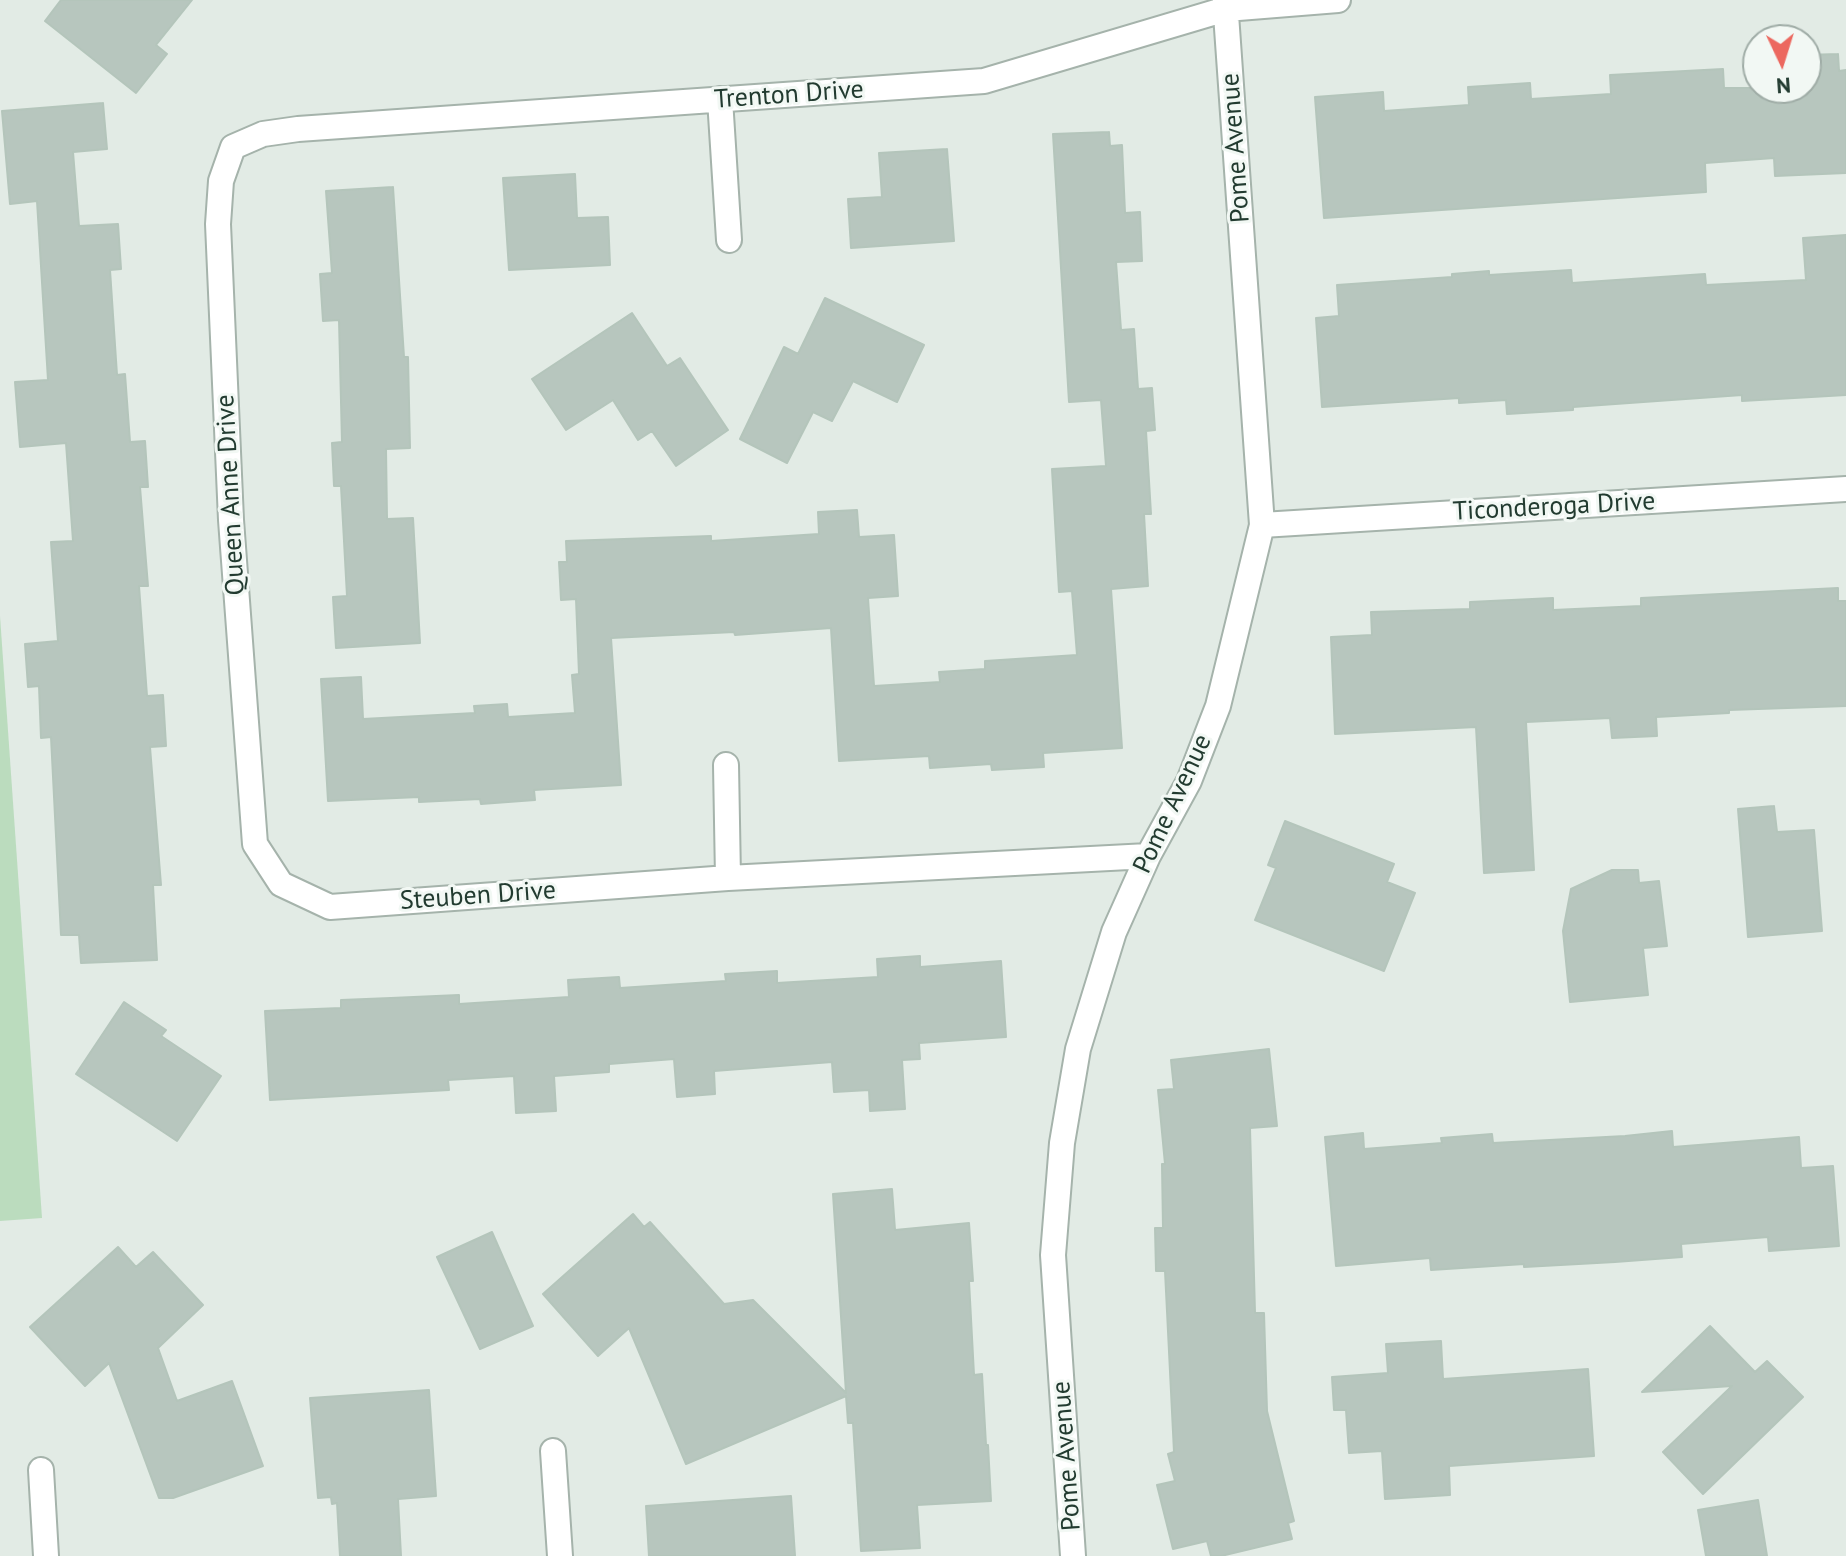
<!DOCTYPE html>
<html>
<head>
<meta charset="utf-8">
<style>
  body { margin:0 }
  #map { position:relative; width:1846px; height:1556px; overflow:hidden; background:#e2ebe5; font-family:"PT Sans",sans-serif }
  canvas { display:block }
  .north { position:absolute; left:1742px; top:24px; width:80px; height:80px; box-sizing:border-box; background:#f2f8f4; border:2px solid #9faca6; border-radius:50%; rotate:176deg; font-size:22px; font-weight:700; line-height:32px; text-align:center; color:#223b30 }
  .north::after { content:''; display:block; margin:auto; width:28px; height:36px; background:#ec685f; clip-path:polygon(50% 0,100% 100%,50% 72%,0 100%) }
</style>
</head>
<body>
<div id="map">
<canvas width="1846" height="1556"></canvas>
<div class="north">N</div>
</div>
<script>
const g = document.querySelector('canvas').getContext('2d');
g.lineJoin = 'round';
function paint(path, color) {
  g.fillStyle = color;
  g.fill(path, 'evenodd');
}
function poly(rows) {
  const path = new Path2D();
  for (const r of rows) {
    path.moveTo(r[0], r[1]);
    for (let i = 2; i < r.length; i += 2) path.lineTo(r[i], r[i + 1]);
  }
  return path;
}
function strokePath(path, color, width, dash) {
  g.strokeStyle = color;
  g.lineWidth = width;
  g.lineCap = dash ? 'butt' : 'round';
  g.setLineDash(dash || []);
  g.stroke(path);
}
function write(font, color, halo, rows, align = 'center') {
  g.font = font + ' "PT Sans",sans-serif';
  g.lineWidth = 6;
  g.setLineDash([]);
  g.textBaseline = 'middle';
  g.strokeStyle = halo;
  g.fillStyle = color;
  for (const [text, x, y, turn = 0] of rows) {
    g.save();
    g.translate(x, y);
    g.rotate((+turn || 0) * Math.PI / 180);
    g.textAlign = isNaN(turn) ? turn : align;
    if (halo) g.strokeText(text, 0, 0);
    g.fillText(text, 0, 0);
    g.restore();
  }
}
paint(poly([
  [0,616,42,1218,0,1221]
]), '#bbdcbe');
const building = poly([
  [61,0,192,0,156,45,167,54,136,93,45,21,61,0],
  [1838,54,1839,71,1846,70,1846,173,1775,176,1774,158,1705,163,1706,192,1324,218,1315,97,1383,92,1384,111,1469,105,1468,87,1530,83,1531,99,1611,94,1610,75,1723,69,1724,88,1806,88,1806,55,1838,54],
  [103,103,107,149,73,152,79,226,118,224,121,269,110,270,117,375,125,374,130,442,145,441,148,487,140,487,148,586,139,586,147,696,163,695,166,746,150,747,161,885,153,885,157,960,81,963,79,935,61,935,51,737,41,738,39,686,28,687,25,644,58,641,51,542,73,541,66,443,20,447,15,382,48,380,37,201,10,204,2,111,103,103],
  [1109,132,1110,146,1122,145,1125,213,1140,212,1142,261,1116,262,1121,330,1134,329,1138,389,1152,388,1155,430,1146,431,1151,514,1144,514,1148,586,1111,589,1122,748,1043,753,1044,767,992,770,991,764,930,768,929,756,839,761,831,628,735,635,734,632,611,638,621,785,534,790,535,800,481,804,480,799,419,802,419,797,328,801,321,679,361,677,363,719,475,713,474,706,507,704,508,717,575,713,572,675,579,674,576,599,561,600,559,562,567,562,566,541,711,536,711,541,819,534,818,512,857,510,859,537,894,535,898,596,868,598,874,686,940,682,939,672,985,669,985,661,1077,655,1072,591,1059,592,1052,469,1106,466,1101,400,1069,402,1053,134,1109,132],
  [947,149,954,241,851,248,848,199,882,197,879,153,947,149],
  [575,174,577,218,608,217,610,265,509,270,503,178,575,174],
  [393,187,404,357,408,357,410,448,386,449,387,519,413,518,420,643,336,648,333,597,347,596,341,486,334,486,332,443,342,442,339,320,323,321,320,274,332,273,326,191,393,187],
  [1846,235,1846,395,1742,401,1742,395,1573,407,1573,410,1507,414,1506,400,1459,403,1459,398,1322,407,1316,318,1339,316,1337,285,1452,277,1452,274,1489,271,1489,275,1571,270,1572,283,1705,274,1706,285,1806,280,1803,238,1846,235],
  [825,298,924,345,897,402,853,381,832,421,813,412,787,463,740,439,784,347,798,354,825,298],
  [632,313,667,366,680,358,728,430,676,466,652,431,638,440,613,400,566,430,532,379,632,313],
  [1838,588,1838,601,1846,601,1846,706,1729,710,1729,713,1656,717,1657,736,1612,738,1610,718,1526,722,1534,870,1484,873,1476,727,1335,734,1331,637,1372,635,1371,612,1470,609,1470,602,1553,598,1553,610,1641,606,1641,598,1838,588],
  [1774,806,1777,832,1814,830,1822,931,1748,937,1738,809,1774,806],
  [1285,821,1394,864,1387,882,1415,893,1384,971,1255,920,1276,868,1268,865,1285,821],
  [1612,870,1638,870,1639,883,1659,881,1667,946,1643,948,1648,995,1570,1002,1563,931,1571,889,1612,870],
  [920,956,920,967,1001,961,1006,1037,919,1043,920,1059,902,1060,905,1109,870,1111,869,1090,834,1092,832,1062,714,1071,715,1094,677,1097,674,1059,609,1064,609,1072,554,1076,556,1111,516,1113,514,1076,448,1080,449,1090,270,1100,265,1011,341,1008,341,1000,391,998,459,995,459,1004,569,997,568,980,619,977,620,988,726,981,725,974,777,971,777,983,878,977,877,959,920,956],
  [124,1002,166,1030,161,1036,221,1076,177,1141,76,1074,124,1002],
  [1269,1049,1277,1126,1250,1128,1255,1313,1264,1313,1267,1411,1294,1521,1288,1523,1292,1539,1221,1556,1211,1556,1207,1541,1173,1549,1157,1485,1175,1481,1168,1454,1174,1452,1165,1271,1156,1271,1155,1228,1163,1228,1162,1164,1165,1164,1158,1090,1174,1089,1171,1060,1269,1049],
  [1672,1131,1673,1147,1799,1137,1801,1168,1833,1166,1839,1246,1769,1251,1768,1237,1681,1244,1682,1257,1615,1262,1524,1267,1524,1264,1431,1270,1430,1258,1336,1266,1325,1137,1363,1133,1364,1149,1442,1143,1441,1138,1492,1134,1493,1143,1625,1136,1672,1131],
  [892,1189,895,1230,969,1223,973,1281,969,1281,974,1375,982,1374,986,1445,988,1445,991,1501,917,1505,920,1548,861,1551,853,1423,848,1423,846,1396,686,1464,629,1328,598,1356,543,1294,633,1214,644,1227,650,1222,724,1304,753,1300,846,1393,833,1194,892,1189],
  [492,1232,533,1326,480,1349,437,1257,492,1232],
  [118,1247,136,1267,153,1252,203,1305,158,1348,177,1401,232,1381,263,1466,173,1498,159,1498,109,1363,85,1386,30,1327,118,1247],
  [1710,1326,1755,1372,1767,1361,1803,1397,1703,1494,1663,1452,1732,1386,1642,1392,1710,1326],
  [1441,1341,1443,1379,1588,1369,1594,1456,1449,1466,1450,1495,1385,1499,1382,1451,1349,1453,1346,1410,1334,1410,1332,1377,1388,1373,1386,1344,1441,1341],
  [429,1390,436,1496,398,1499,401,1556,340,1556,337,1503,332,1504,331,1497,318,1498,310,1398,429,1390],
  [791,1496,795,1556,649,1556,646,1506,791,1496],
  [1758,1500,1767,1556,1706,1556,1698,1510,1758,1500]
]);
paint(building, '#b7c6be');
strokePath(building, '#b4c5bb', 2);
const street = poly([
  [720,99,729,240],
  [1262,525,1846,489],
  [726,765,728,878],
  [1148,856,728,878,330,907,281,884,255,844,231,520,218,224,221,181,233,147,263,134,298,129,984,81,1226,9,1338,0],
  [553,1451,560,1556],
  [41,1470,46,1556],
  [1073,1556,1053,1255,1062,1143,1078,1049,1114,932,1148,856,1189,781,1218,706,1262,525,1225,0]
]);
strokePath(street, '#a5b3ab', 28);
strokePath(street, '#fff', 24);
write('26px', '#223b30', '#f2f8f4', [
  ["Trenton Drive",789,95,-4],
  ["Pome Avenue",1236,148,-94],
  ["Queen Anne Drive",231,495,-93],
  ["Ticonderoga Drive",1554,507,-3],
  ["Pome Avenue",1173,804,-65],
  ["Steuben Drive",478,896,-4],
  ["Pome Avenue",1067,1456,-94]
]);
</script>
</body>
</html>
